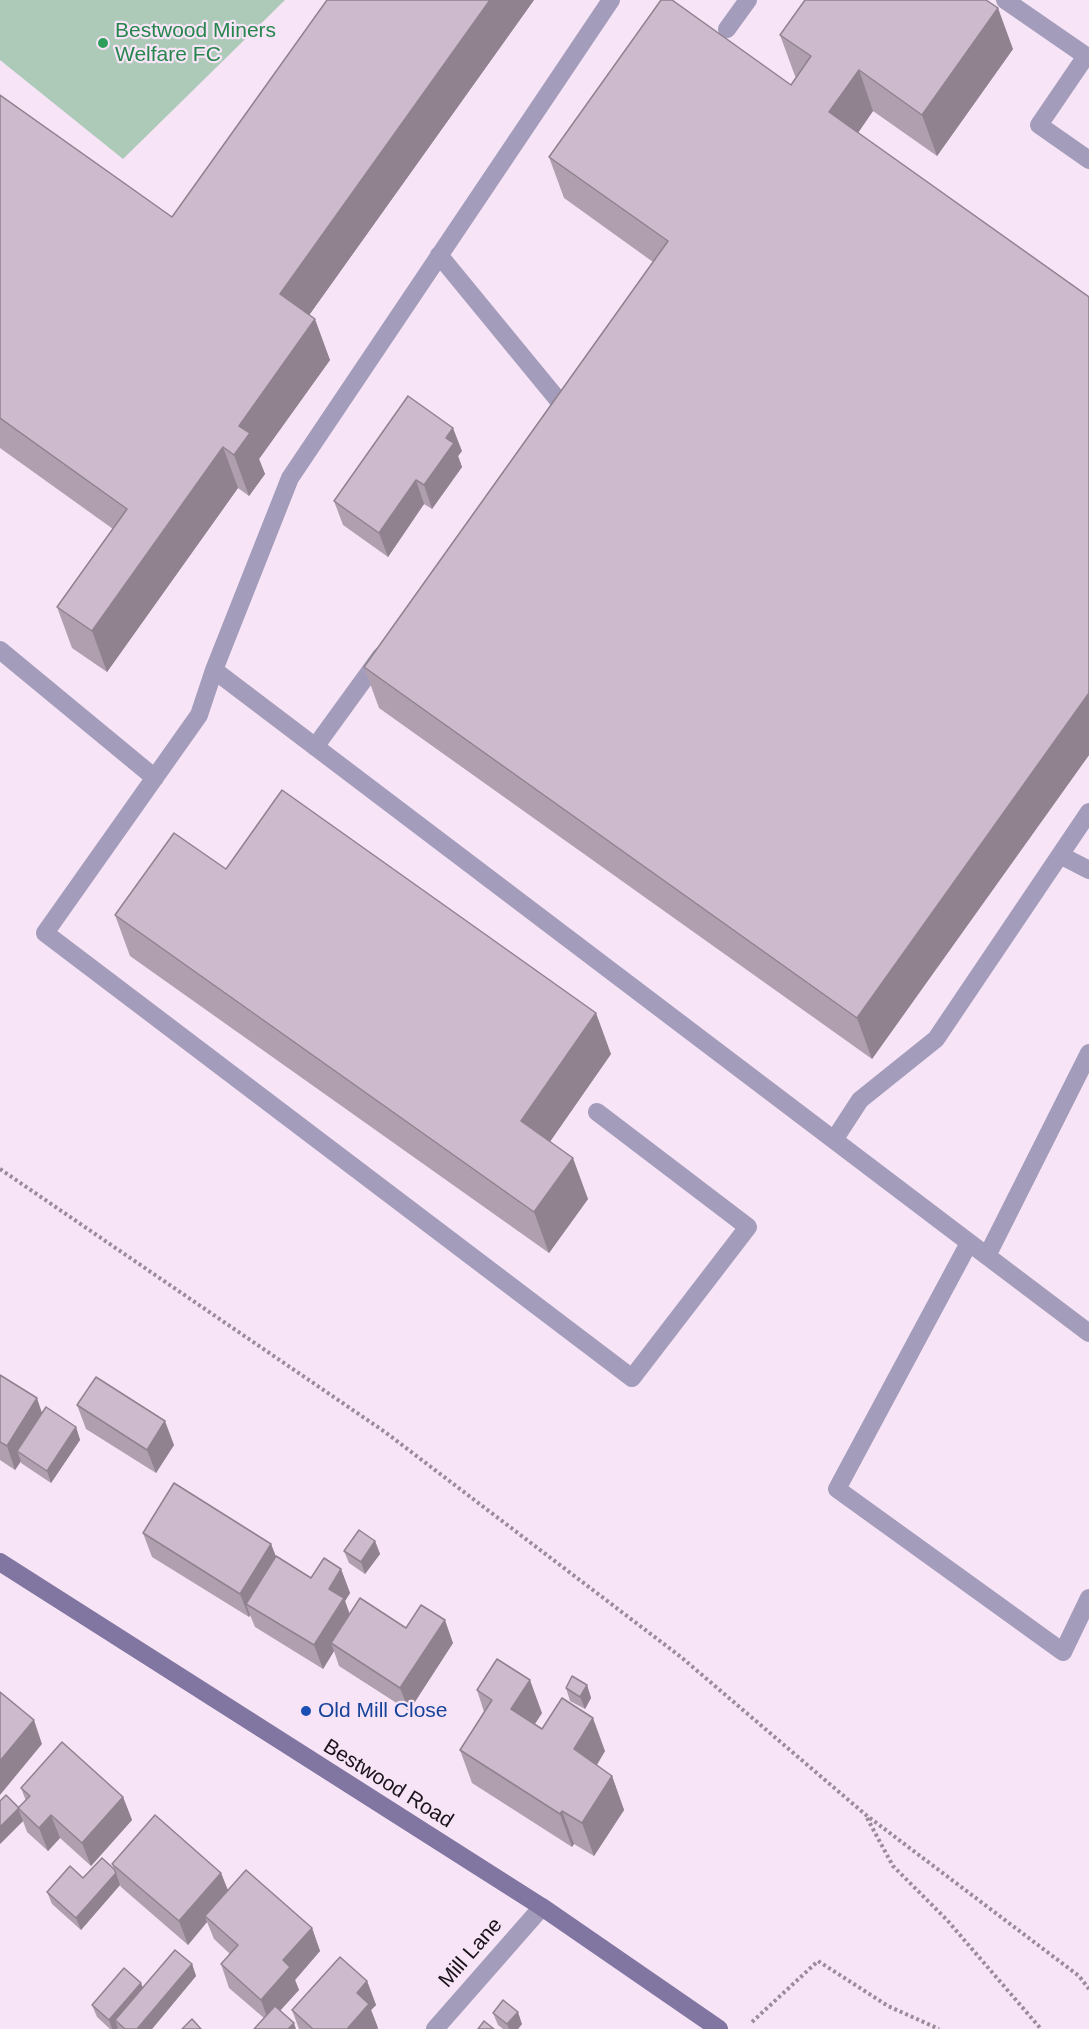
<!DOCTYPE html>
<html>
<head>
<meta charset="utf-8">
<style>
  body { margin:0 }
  canvas { display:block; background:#f7e4f6 }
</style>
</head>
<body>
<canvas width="1089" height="2029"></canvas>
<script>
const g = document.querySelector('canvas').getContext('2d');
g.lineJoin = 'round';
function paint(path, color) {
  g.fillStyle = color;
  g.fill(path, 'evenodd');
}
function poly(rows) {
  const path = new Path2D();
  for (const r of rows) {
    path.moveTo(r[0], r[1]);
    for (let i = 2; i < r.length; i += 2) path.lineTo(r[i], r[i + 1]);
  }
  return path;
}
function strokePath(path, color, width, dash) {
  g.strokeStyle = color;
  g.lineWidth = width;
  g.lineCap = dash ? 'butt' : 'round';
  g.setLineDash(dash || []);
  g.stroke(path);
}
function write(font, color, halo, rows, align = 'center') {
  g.font = font + ' Arial,sans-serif';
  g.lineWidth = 4.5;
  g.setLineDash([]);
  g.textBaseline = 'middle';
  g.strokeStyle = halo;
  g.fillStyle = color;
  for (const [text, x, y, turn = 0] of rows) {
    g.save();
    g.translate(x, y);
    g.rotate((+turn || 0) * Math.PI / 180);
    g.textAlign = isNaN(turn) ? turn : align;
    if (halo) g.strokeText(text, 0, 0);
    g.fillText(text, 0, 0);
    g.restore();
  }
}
paint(poly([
  [0,0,285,0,123,159,0,60]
]), '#adcab9');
strokePath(poly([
  [0,1169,385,1432,681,1657,866,1815,1079,1976,1089,1989],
  [867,1818,893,1866,947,1920,1041,2029],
  [752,2022,818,1961,888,2006,939,2029]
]), '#9a8c9a', 4, [3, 3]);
strokePath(poly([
  [1005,0,1089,58],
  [727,29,748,0],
  [1086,56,1039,125,1089,160],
  [439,255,563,406,556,416],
  [0,650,155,778],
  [214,670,987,1256,1089,1053],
  [315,747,381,656],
  [1060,855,1089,870],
  [597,1112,748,1227,632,1378,45,933,199,715,214,670,290,478,611,0],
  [834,1140,860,1100,936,1039,1089,812],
  [969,1243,837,1489,1063,1652,1089,1598],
  [987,1256,1089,1333]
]), '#a39cbb', 18);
strokePath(poly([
  [435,2029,542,1907]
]), '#a39cbb', 18);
strokePath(poly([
  [0,1562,542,1907,719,2029]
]), '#8175a2', 18);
paint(poly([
  [534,0,309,315,330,360,259,459,265,474,249,496,238,488,107,672,72,648,57,607,113,529,0,448,0,95,172,217],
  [780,35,1013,49,937,156,873,111,858,133,1089,297,1089,755,872,1059,379,708,364,667,653,262,564,198,549,157,791,85,796,77,795,76],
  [462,451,458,456,462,467,432,509,424,504,388,557,343,525,334,501],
  [226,869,611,1054,550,1141,588,1199,549,1253,130,956,115,915],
  [0,1375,42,1413,76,1427,80,1440,51,1483,21,1463,21,1461,15,1470,0,1460],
  [77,1405,174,1445,156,1473,86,1429],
  [143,1533,271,1544,276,1557,311,1578,341,1569,350,1593,345,1601,350,1614,406,1628,453,1643,409,1711,339,1666,334,1651,323,1669,255,1627,250,1615,249,1617,152,1557],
  [375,1541,380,1554,365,1574,349,1563,344,1551],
  [587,1685,591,1698,585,1709,570,1701,566,1688],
  [477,1690,542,1713,535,1724,542,1729,605,1751,597,1765,612,1776,624,1810,594,1856,574,1844,572,1847,472,1783,460,1750,484,1712],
  [21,1788,123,1797,132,1820,91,1866,60,1838,48,1851,27,1832,23,1821,0,1844,19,1808,26,1801],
  [112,1864,221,1873,228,1890,312,1928,320,1951,295,1980,299,1990,264,2018,229,1988,221,1964,230,1954,214,1939,207,1922,188,1945,121,1887,120,1885,81,1930,52,1904,47,1892,83,1878,114,1869],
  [192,1964,196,1976,152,2029,118,2029,118,2028,117,2029,110,2029,97,2017,92,2005,143,1987],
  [367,1981,376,2005,371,2010,378,2028,377,2029,299,2029,292,2010],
  [493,2013,522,2024,518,2029,503,2029,498,2025]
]), '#b0a0af');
paint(poly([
  [490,0,534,0,295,335,280,294],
  [998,8,1013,49,937,156,922,115],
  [859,70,873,111,844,153,829,112],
  [315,319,330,360,259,459,265,474,249,496,234,455,239,426],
  [453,428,462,451,458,456,462,467,432,509,424,485,446,438],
  [223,447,238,488,107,672,92,631],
  [416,480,424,504,388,557,379,533],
  [1089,693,1089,755,872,1059,857,1018],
  [596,1013,611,1054,536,1162,521,1121],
  [573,1158,588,1199,549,1253,534,1212],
  [37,1398,45,1422,17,1451,21,1461,15,1470,7,1446],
  [165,1421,174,1445,156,1473,147,1450],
  [76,1427,80,1440,51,1483,47,1471],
  [375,1541,380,1554,365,1574,361,1562],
  [271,1544,280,1567,246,1604,250,1615,249,1617,240,1594],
  [341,1569,350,1593,345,1601,352,1622,331,1643,334,1651,323,1669,314,1645,329,1589],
  [445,1620,453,1643,409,1711,400,1688],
  [530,1680,542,1713,523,1742,511,1709],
  [587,1685,591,1698,585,1709,580,1697],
  [593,1718,605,1751,586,1782,574,1749],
  [34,1720,42,1744,0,1795,0,1761],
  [612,1776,624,1810,594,1856,582,1823],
  [123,1797,132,1820,91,1866,82,1843],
  [18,1808,23,1821,0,1844,0,1827],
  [562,1811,574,1844,572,1847,560,1814],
  [51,1815,60,1838,48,1851,39,1828],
  [116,1873,120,1885,81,1930,76,1918],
  [221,1873,230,1896,205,1916,207,1922,188,1945,179,1921],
  [312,1928,320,1951,295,1980,299,1990,269,2023,261,2000,283,1960],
  [192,1964,196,1976,152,2029,137,2029],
  [367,1981,376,2005,371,2010,378,2028,377,2029,347,2029,357,1993],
  [141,1983,146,1995,115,2020,118,2028,117,2029,112,2029,109,2020],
  [518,2012,522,2024,518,2029,509,2029,507,2024],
  [294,2023,296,2029,288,2029]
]), '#90828f');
const building = poly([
  [327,0,490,0,280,294,315,319,239,426,250,433,234,455,223,447,92,631,57,607,127,509,0,418,0,95,172,217,327,0],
  [661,0,672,0,791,85,811,56,780,35,805,0,986,0,998,8,922,115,859,70,829,112,1089,297,1089,693,857,1018,364,667,668,241,549,157,661,0],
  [408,396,453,428,446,438,454,443,424,485,416,480,379,533,334,501,408,396],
  [282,790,596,1013,521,1121,573,1158,534,1212,115,915,174,833,226,869,282,790],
  [0,1375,37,1398,7,1446,0,1442,0,1375],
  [96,1377,165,1421,147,1450,77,1405,96,1377],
  [46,1407,76,1427,47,1471,17,1451,46,1407],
  [174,1483,271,1544,240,1594,143,1533,174,1483],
  [359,1530,375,1541,361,1562,344,1551,359,1530],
  [276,1556,311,1578,324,1558,341,1569,329,1589,344,1598,314,1645,246,1604,276,1556],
  [360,1598,406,1628,421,1605,445,1620,400,1688,331,1643,360,1598],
  [497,1659,530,1680,511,1709,542,1729,562,1698,593,1718,574,1749,612,1776,582,1823,562,1811,560,1814,460,1750,492,1700,477,1690,497,1659],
  [572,1676,587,1685,580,1697,566,1688,572,1676],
  [0,1692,34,1720,0,1761,0,1692],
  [62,1742,123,1797,82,1843,51,1815,39,1828,18,1808,30,1796,21,1788,62,1742],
  [6,1795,19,1808,0,1827,0,1801,6,1795],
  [155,1815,221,1873,179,1921,112,1864,155,1815],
  [102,1858,114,1869,116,1873,76,1918,47,1892,70,1866,83,1878,102,1858],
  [246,1870,312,1928,283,1960,290,1967,261,2000,221,1964,238,1945,205,1916,246,1870],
  [175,1950,192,1964,137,2029,125,2029,115,2020,175,1950],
  [340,1957,367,1981,357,1993,369,2004,347,2029,313,2029,292,2010,340,1957],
  [124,1968,141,1983,109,2020,92,2005,124,1968],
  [503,2000,518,2012,507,2024,493,2013,503,2000],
  [275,2006,294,2023,288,2029,254,2029,275,2006],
  [192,2019,201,2029,182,2029,192,2019],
  [484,2021,494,2029,478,2029,484,2021]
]);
paint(building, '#cdbacc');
strokePath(building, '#90828f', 1.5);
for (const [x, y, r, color] of [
  [103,43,6,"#2e9e5b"],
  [306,1711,6,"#1a4fb4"]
]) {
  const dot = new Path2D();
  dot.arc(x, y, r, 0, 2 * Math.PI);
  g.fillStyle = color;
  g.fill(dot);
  strokePath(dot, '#f7e4f6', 2);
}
write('21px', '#27864d', '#f7e4f6', [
  ["Bestwood Miners",115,31],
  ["Welfare FC",115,55]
], 'left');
write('21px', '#164399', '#f7e4f6', [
  ["Old Mill Close",318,1711]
], 'left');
write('21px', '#1b141b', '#f7e4f6', [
  ["Bestwood Road",388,1784,32],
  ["Mill Lane",471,1953,-49]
]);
</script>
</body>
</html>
